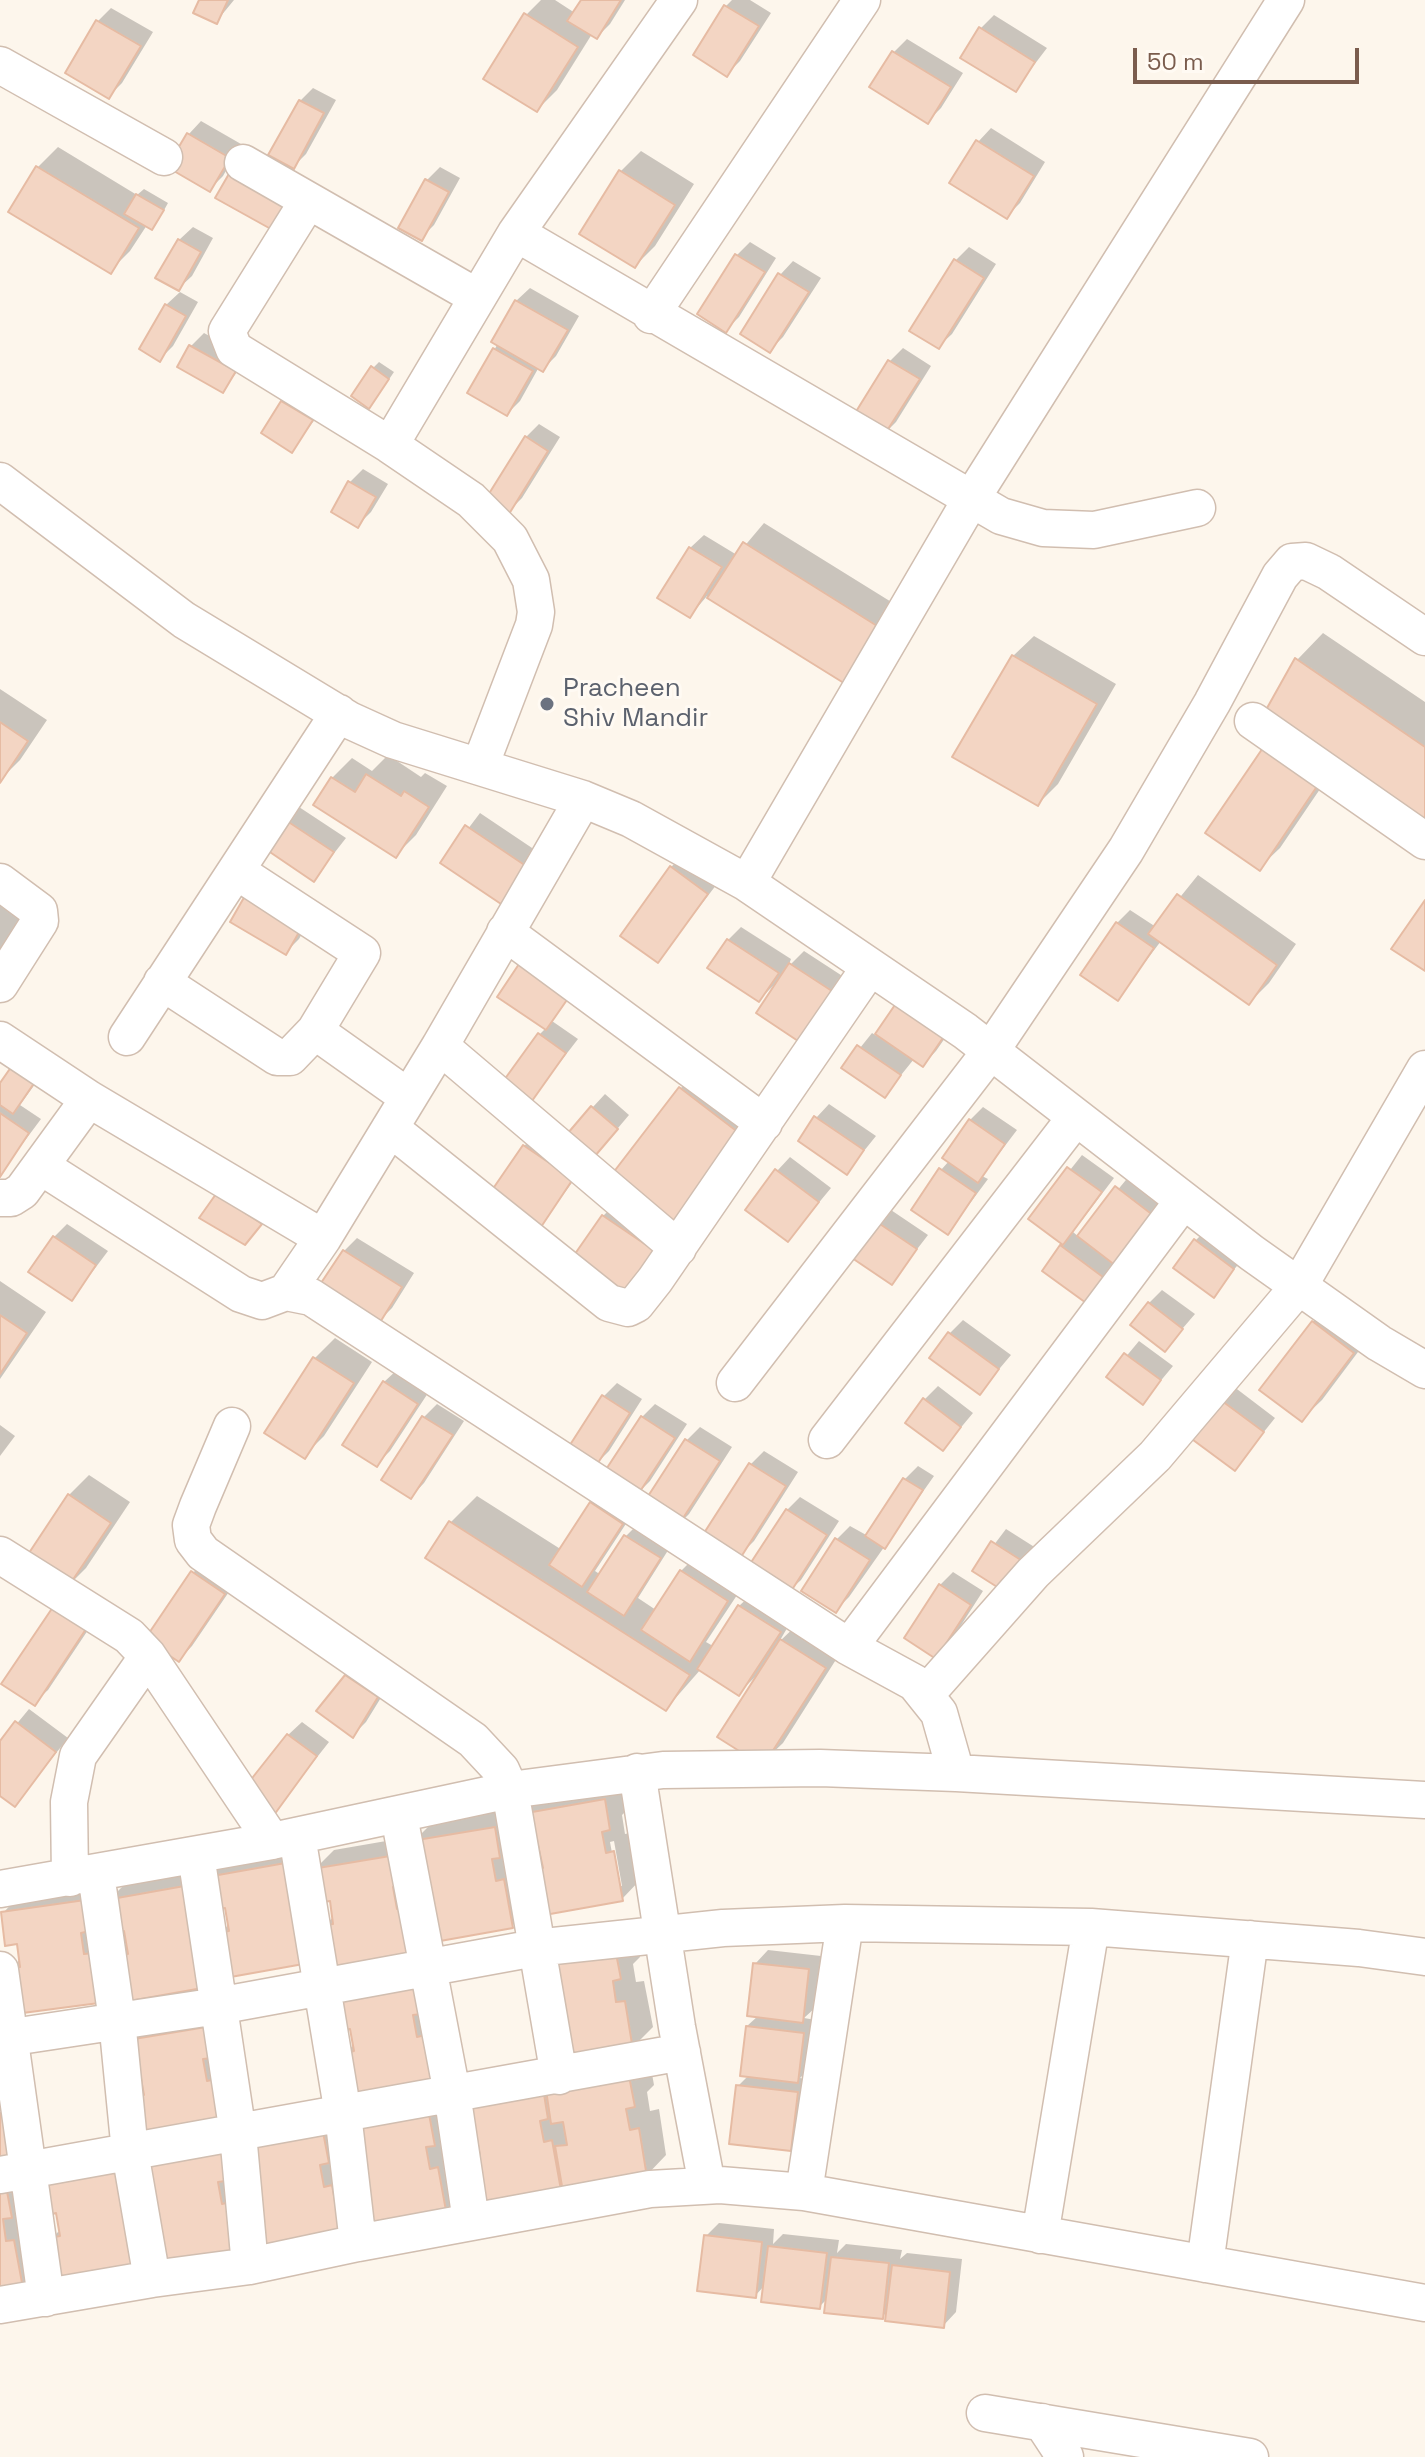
<!DOCTYPE html>
<html>
<head>
<meta charset="utf-8">
<style>
  body { margin:0 }
  #map { position:relative; width:1425px; height:2457px; overflow:hidden; background:#fdf6ec; font-family:"Space Grotesk",sans-serif }
  canvas { display:block }
  .scale { position:absolute; left:1133px; top:48px; width:226px; height:36px; box-sizing:border-box; border:4px solid #7a5c4d; border-top:0; padding-left:10px; font-size:24px; line-height:28px; white-space:nowrap; color:#7a5c4d; -webkit-text-stroke:6px #fffaf3; paint-order:stroke }
</style>
</head>
<body>
<div id="map">
<canvas width="1425" height="2457"></canvas>
<div class="scale">50 m</div>
</div>
<script>
const g = document.querySelector('canvas').getContext('2d');
g.lineJoin = 'round';
function paint(path, color) {
  g.fillStyle = color;
  g.fill(path, 'evenodd');
}
function poly(rows) {
  const path = new Path2D();
  for (const r of rows) {
    path.moveTo(r[0], r[1]);
    for (let i = 2; i < r.length; i += 2) path.lineTo(r[i], r[i + 1]);
  }
  return path;
}
function strokePath(path, color, width, dash) {
  g.strokeStyle = color;
  g.lineWidth = width;
  g.lineCap = dash ? 'butt' : 'round';
  g.setLineDash(dash || []);
  g.stroke(path);
}
function write(font, color, halo, rows, align = 'center') {
  g.font = font + ' "Space Grotesk",sans-serif';
  g.lineWidth = 6;
  g.setLineDash([]);
  g.textBaseline = 'middle';
  g.strokeStyle = halo;
  g.fillStyle = color;
  for (const [text, x, y, turn = 0] of rows) {
    g.save();
    g.translate(x, y);
    g.rotate((+turn || 0) * Math.PI / 180);
    g.textAlign = isNaN(turn) ? turn : align;
    if (halo) g.strokeText(text, 0, 0);
    g.fillText(text, 0, 0);
    g.restore();
  }
}
paint(poly([
  [201,0,234,0,216,22],
  [541,0,555,0,575,13,583,0,625,0,610,24,597,37,592,34,557,90,537,110,526,15],
  [732,0,750,0,771,13,740,61,727,74,726,6],
  [111,8,153,32,122,83,109,96,98,21],
  [994,15,1047,48,1015,90,981,28],
  [907,39,963,73,941,108,928,121,872,86,894,52],
  [313,88,336,100,306,154,293,167,300,101],
  [201,121,241,144,223,176,210,189,188,135],
  [991,128,1045,162,1020,203,1007,216,978,142],
  [58,147,137,195,144,189,168,203,158,221,152,228,147,225,130,251,110,271,11,211,38,167],
  [641,151,694,184,655,246,635,266,582,233,621,171],
  [440,167,460,178,434,225,421,238,427,180],
  [193,227,213,238,192,276,178,289,179,240],
  [750,242,776,258,739,317,726,330,700,314,737,255],
  [969,247,996,264,952,334,938,347,956,260],
  [793,261,821,278,783,337,770,350,780,275],
  [530,288,579,316,556,356,543,369,539,367,520,401,507,414,495,349,516,301],
  [180,292,198,302,173,346,160,359,166,305],
  [204,333,248,357,223,391,191,346],
  [903,348,931,366,896,422,883,435,855,417,890,361],
  [379,362,394,372,375,400,373,368],
  [296,389,325,406,292,450,264,432,283,402],
  [539,424,560,437,522,498,508,512,526,437],
  [363,469,388,484,371,512,358,525,349,483],
  [764,523,901,608,847,683,707,596,690,616,690,548,704,535,737,555],
  [1323,633,1425,702,1425,822,1337,764,1280,848,1259,868,1273,737,1297,660],
  [1034,636,1116,684,1058,784,1038,804,1013,656],
  [0,689,47,720,20,760,0,780],
  [388,755,421,777,425,773,447,786,416,835,396,855,332,778,352,758,372,771],
  [296,805,346,838,314,879,263,846],
  [480,813,541,854,504,903,443,862],
  [685,854,720,880,658,961,671,867],
  [1198,875,1296,944,1269,983,1249,1003,1161,941,1118,998,1117,923,1130,910,1156,927],
  [261,882,314,913,299,939,285,953],
  [0,895,34,916,0,969],
  [741,927,791,959,788,967,804,951,847,979,814,1027,776,983,759,1000,728,940],
  [580,983,552,1021,578,1039,527,1105,539,1035,547,1027,500,996],
  [901,1001,959,1018,936,1051,923,1065,914,1059,885,1095,844,1068,872,1033,877,1036],
  [51,1062,20,1105,41,1119,0,1174,0,1087],
  [701,1068,762,1115,670,1228,609,1181,681,1088],
  [605,1094,629,1115,602,1147,592,1108],
  [829,1104,876,1136,847,1172,816,1118],
  [983,1107,1017,1130,982,1176,988,1179,948,1233,941,1170,949,1161,970,1120],
  [538,1133,585,1165,541,1225,524,1146],
  [1082,1155,1114,1178,1073,1232,1079,1237,1130,1175,1170,1205,1106,1292,1062,1247,1064,1244,1031,1219],
  [790,1157,831,1188,788,1240,777,1171],
  [616,1203,673,1241,643,1285,603,1216],
  [888,1208,928,1235,891,1283,851,1255],
  [67,1224,108,1251,72,1299,54,1237],
  [1209,1227,1246,1255,1213,1295,1195,1241],
  [357,1238,414,1273,392,1308,379,1321,344,1251],
  [0,1281,46,1312,0,1379],
  [1162,1290,1195,1314,1165,1349,1149,1303],
  [1333,1302,1373,1332,1322,1400,1301,1420,1313,1322],
  [963,1320,1011,1355,979,1393,950,1333],
  [335,1338,372,1362,324,1436,304,1456,315,1358],
  [1139,1341,1173,1366,1143,1402,1109,1377],
  [398,1369,430,1390,390,1451,377,1464,384,1382],
  [617,1383,642,1399,609,1451,596,1464,604,1396],
  [1229,1383,1275,1418,1235,1468,1188,1434],
  [938,1386,973,1413,943,1449,924,1400],
  [437,1404,464,1421,424,1483,411,1497,383,1479,424,1417],
  [655,1404,687,1424,650,1481,637,1494,642,1417],
  [0,1425,15,1436,0,1456],
  [700,1427,732,1447,689,1514,676,1527,644,1507,687,1440],
  [764,1451,798,1472,754,1541,741,1554,751,1464],
  [918,1466,934,1476,849,1597,836,1610,804,1590,837,1539,850,1526,868,1536,905,1479],
  [89,1475,130,1502,86,1568,66,1588,69,1495],
  [605,1490,635,1510,595,1571,601,1575,626,1536,639,1523,672,1544,638,1598,656,1610,681,1571,701,1551,747,1580,706,1642,713,1646,739,1606,753,1593,793,1618,779,1642,802,1620,844,1647,783,1743,762,1763,755,1677,739,1693,701,1669,666,1709,451,1522,477,1496,562,1550,591,1503],
  [800,1497,839,1521,801,1580,787,1593,787,1510],
  [1006,1529,1036,1548,1018,1576,975,1570],
  [206,1559,237,1580,192,1646,179,1660,193,1573],
  [953,1572,983,1591,949,1644,936,1657,940,1585],
  [100,1612,48,1690,34,1703,4,1683],
  [360,1663,390,1683,366,1722,353,1735,347,1677],
  [29,1709,68,1738,15,1805,0,1794,0,1744],
  [302,1722,329,1742,274,1812,288,1735],
  [624,1780,629,1808,622,1815,625,1834,634,1832,642,1878,622,1899,533,1871,543,1860,540,1843,523,1815,543,1794],
  [614,1841,622,1886,618,1886,610,1842],
  [515,1808,532,1906,512,1926,431,1941,327,1943,11,1969,21,1958,19,1942,3,1913,23,1892,105,1881,108,1901,129,1880,210,1866,212,1875,230,1857,311,1842,316,1868,334,1850,415,1836,416,1839,433,1822],
  [331,1898,334,1916,326,1925,321,1900],
  [227,1906,230,1923,222,1932,215,1907],
  [125,1929,129,1946,116,1959,114,1931],
  [635,1929,640,1957,633,1964,636,1982,644,1981,653,2027,632,2048,549,1964],
  [768,1950,821,1956,815,2008,804,2018,816,2020,811,2067,800,2078,810,2080,803,2136,790,2149,738,2086,749,2075,747,2026,758,2016,755,1964],
  [436,1964,454,2062,344,2054,355,2044],
  [226,2008,224,2126,134,2098,145,2088,141,2070,125,2042,145,2022],
  [649,2057,654,2085,647,2092,650,2111,659,2109,666,2155,646,2176,564,2183,560,2188,470,2159,481,2148,461,2103],
  [449,2095,466,2194,446,2214,51,2239,61,2229,58,2211,41,2183],
  [26,2167,42,2266,22,2287,0,2290,0,2172],
  [719,2223,774,2229,773,2244,783,2234,839,2240,837,2253,846,2244,902,2250,900,2259,907,2253,962,2259,956,2312,943,2326,889,2310,882,2317,828,2298,819,2307,765,2285,755,2296,706,2236]
]), '#0003');
const building = poly([
  [199,0,228,0,217,24,193,13,199,0],
  [581,0,621,0,597,39,567,21,581,0],
  [724,5,759,26,727,77,693,55,724,5],
  [524,13,578,47,537,112,483,79,524,13],
  [96,20,141,46,109,99,65,73,96,20],
  [979,27,1035,62,1016,92,960,58,979,27],
  [892,51,951,87,928,124,869,87,892,51],
  [299,100,324,113,294,169,268,155,299,100],
  [187,133,230,158,210,192,167,167,187,133],
  [976,140,1034,176,1007,219,949,183,976,140],
  [36,166,139,228,111,274,8,212,36,166],
  [619,170,675,205,635,268,579,234,619,170],
  [230,172,292,207,278,233,215,198,230,172],
  [425,179,449,192,422,241,398,228,425,179],
  [136,194,164,210,152,230,124,214,136,194],
  [178,239,201,252,179,291,155,278,178,239],
  [735,254,765,272,726,333,697,314,735,254],
  [954,259,984,278,939,349,909,331,954,259],
  [778,273,809,292,770,353,740,334,778,273],
  [515,300,568,330,543,372,491,342,515,300],
  [165,304,186,316,160,362,139,349,165,304],
  [189,345,236,371,223,393,177,367,189,345],
  [493,348,533,371,507,416,467,393,493,348],
  [888,360,920,379,883,437,852,418,888,360],
  [371,366,389,379,369,409,351,396,371,366],
  [281,401,313,420,292,453,261,433,281,401],
  [525,436,548,451,509,514,485,500,525,436],
  [348,481,376,497,358,528,331,512,348,481],
  [743,542,882,629,847,685,707,598,743,542],
  [689,547,722,567,690,618,657,598,689,547],
  [1012,655,1097,704,1038,806,952,757,1012,655],
  [1295,658,1425,747,1425,825,1262,717,1295,658],
  [0,722,28,741,0,783,0,722],
  [1271,736,1326,773,1260,871,1205,833,1271,736],
  [366,774,401,796,404,791,429,807,396,858,313,805,331,777,355,792,366,774],
  [281,817,334,852,314,882,261,846,281,817],
  [465,825,529,868,504,906,440,863,465,825],
  [670,866,708,894,658,963,620,936,670,866],
  [246,894,302,927,286,955,230,922,246,894],
  [1177,894,1277,965,1249,1005,1148,934,1177,894],
  [1425,900,1425,971,1391,949,1425,900],
  [1116,922,1154,948,1118,1001,1080,975,1116,922],
  [727,939,779,973,759,1002,707,968,727,939],
  [789,963,835,993,801,1043,756,1013,789,963],
  [519,964,569,997,546,1030,497,997,519,964],
  [899,999,947,1032,923,1067,875,1034,899,999],
  [538,1033,566,1053,527,1108,499,1087,538,1033],
  [857,1045,901,1075,885,1098,841,1068,857,1045],
  [16,1060,39,1076,13,1114,0,1105,0,1083,16,1060],
  [679,1087,743,1136,671,1230,606,1182,679,1087],
  [591,1106,618,1129,589,1163,562,1140,591,1106],
  [0,1113,29,1133,0,1177,0,1113],
  [814,1116,864,1150,847,1175,798,1141,814,1116],
  [969,1119,1005,1144,978,1183,942,1158,969,1119],
  [523,1145,573,1179,541,1227,490,1193,523,1145],
  [1067,1167,1102,1192,1063,1245,1028,1219,1067,1167],
  [939,1168,976,1193,948,1235,911,1210,939,1168],
  [775,1169,819,1202,788,1242,745,1210,775,1169],
  [1115,1186,1158,1219,1120,1269,1077,1236,1115,1186],
  [216,1194,262,1224,245,1245,199,1218,216,1194],
  [602,1215,661,1255,630,1301,570,1261,602,1215],
  [874,1220,917,1249,892,1285,849,1256,874,1220],
  [53,1236,96,1265,72,1301,28,1272,53,1236],
  [1194,1239,1234,1269,1214,1298,1173,1268,1194,1239],
  [1060,1245,1111,1283,1093,1308,1042,1271,1060,1245],
  [343,1250,402,1287,379,1324,319,1286,343,1250],
  [1148,1302,1183,1329,1165,1352,1130,1325,1148,1302],
  [0,1315,27,1333,0,1374,0,1315],
  [1312,1321,1354,1353,1302,1422,1259,1390,1312,1321],
  [948,1332,999,1369,980,1395,929,1358,948,1332],
  [1124,1353,1161,1380,1143,1405,1106,1377,1124,1353],
  [313,1357,354,1383,305,1459,264,1433,313,1357],
  [383,1381,418,1404,377,1467,342,1445,383,1381],
  [602,1395,630,1413,596,1466,568,1448,602,1395],
  [1214,1395,1264,1432,1235,1471,1185,1434,1214,1395],
  [923,1398,961,1427,943,1451,905,1423,923,1398],
  [422,1416,453,1435,411,1499,381,1480,422,1416],
  [641,1416,675,1438,637,1496,603,1474,641,1416],
  [685,1439,720,1461,676,1529,641,1507,685,1439],
  [749,1463,786,1486,741,1557,704,1533,749,1463],
  [903,1478,923,1490,885,1549,865,1536,903,1478],
  [68,1494,111,1523,66,1590,23,1562,68,1494],
  [590,1502,623,1524,582,1587,549,1565,590,1502],
  [786,1509,827,1535,788,1596,746,1570,786,1509],
  [449,1521,690,1675,666,1711,425,1558,449,1521],
  [624,1535,661,1558,624,1616,587,1592,624,1535],
  [835,1538,870,1560,836,1613,801,1591,835,1538],
  [991,1541,1024,1562,1005,1592,972,1571,991,1541],
  [680,1570,728,1601,690,1662,641,1630,680,1570],
  [191,1571,225,1594,179,1662,145,1639,191,1571],
  [939,1584,971,1605,936,1659,904,1638,939,1584],
  [55,1604,88,1626,35,1706,1,1684,55,1604],
  [738,1605,781,1632,739,1696,697,1669,738,1605],
  [780,1639,826,1668,763,1766,717,1737,780,1639],
  [345,1675,378,1697,353,1738,316,1711,345,1675],
  [15,1721,56,1752,15,1807,0,1796,0,1741,15,1721],
  [287,1734,317,1756,274,1815,249,1782,287,1734],
  [605,1799,610,1830,602,1832,606,1853,614,1851,623,1901,539,1916,531,1870,543,1868,538,1845,527,1847,521,1814,605,1799],
  [495,1827,500,1858,492,1859,496,1881,504,1879,513,1928,429,1943,432,1895,428,1873,417,1875,411,1841,495,1827],
  [396,1855,402,1886,393,1887,397,1909,405,1907,414,1956,330,1971,322,1925,333,1924,330,1901,318,1903,312,1869,396,1855],
  [291,1862,297,1893,288,1894,309,1963,225,1978,218,1933,229,1931,225,1908,213,1910,207,1877,291,1862],
  [190,1885,196,1916,187,1918,208,1987,124,2002,116,1956,128,1954,124,1931,112,1934,106,1900,190,1885],
  [85,1900,90,1931,81,1933,84,1954,93,1953,99,2003,15,2014,9,1968,20,1967,17,1944,5,1946,1,1912,85,1900],
  [615,1948,621,1979,613,1981,616,2002,625,2001,633,2050,560,2064,547,1963,615,1948],
  [753,1963,809,1969,803,2023,747,2016,753,1963],
  [416,1983,421,2014,413,2015,417,2037,425,2035,434,2084,350,2099,342,2054,354,2051,350,2029,338,2031,332,1998,416,1983],
  [746,2026,804,2033,798,2083,740,2076,746,2026],
  [206,2027,212,2058,203,2059,207,2081,216,2079,225,2128,141,2143,132,2098,144,2095,140,2073,122,2041,206,2027],
  [629,2076,635,2107,626,2109,630,2130,639,2128,647,2177,563,2192,555,2146,567,2145,563,2122,551,2124,546,2090,629,2076],
  [736,2085,798,2092,791,2151,729,2144,736,2085],
  [543,2088,548,2119,540,2121,544,2142,552,2140,561,2190,477,2204,468,2158,480,2156,476,2134,465,2135,459,2102,543,2088],
  [8,2112,16,2161,0,2164,0,2113,8,2112],
  [429,2114,435,2146,426,2147,430,2169,438,2167,447,2216,363,2231,345,2129,429,2114],
  [323,2132,329,2163,320,2165,324,2187,332,2185,341,2234,257,2249,239,2147,323,2132],
  [221,2150,226,2181,218,2182,222,2204,230,2202,239,2251,155,2266,137,2164,221,2150],
  [123,2168,128,2198,120,2200,141,2269,57,2283,49,2238,60,2236,56,2213,45,2216,39,2182,123,2168],
  [6,2186,12,2218,3,2219,6,2241,14,2240,23,2288,0,2292,0,2187,6,2186],
  [704,2235,762,2242,756,2298,697,2291,704,2235],
  [768,2246,827,2253,820,2309,761,2302,768,2246],
  [831,2257,889,2263,883,2319,824,2313,831,2257],
  [892,2265,950,2272,944,2328,885,2321,892,2265]
]);
paint(building, '#f3d5c3');
strokePath(building, '#e6bba3', 2);
const minor = poly([
  [0,65,164,157],
  [243,163,477,297],
  [308,201,227,331,234,349,390,445],
  [516,233,1001,516,1043,528,1094,530,1197,508],
  [651,315,862,0],
  [0,481,184,620,349,720,393,740,583,799,631,819,747,883,965,1031,1252,1253,1379,1343,1425,1370],
  [1253,721,1425,841],
  [480,766,534,625,536,612,531,580,510,539,471,500,390,445,516,233,679,0],
  [0,882,39,911,40,921,0,984],
  [747,883,970,501,1286,0],
  [505,932,764,1123],
  [162,982,277,1057,290,1057,315,1031,362,953,238,872],
  [315,1031,408,1097],
  [127,1037,339,713],
  [0,1040,89,1099,323,1238],
  [440,1046,678,1248],
  [390,1128,609,1303,628,1308,636,1304,655,1280,870,967],
  [42,1167,241,1294,262,1301,286,1292,311,1297,849,1647,915,1683,939,1713,956,1773],
  [0,1198,11,1198,22,1191,89,1099],
  [286,1292,323,1238,440,1046,583,799],
  [735,1383,990,1052,1126,850,1212,703,1280,576,1292,562,1306,561,1329,572,1425,637],
  [232,1426,198,1506,191,1525,193,1540,203,1553,473,1740,501,1770,510,1790,559,2076],
  [827,1440,1076,1117],
  [0,1555,129,1636,148,1656,272,1841],
  [849,1647,1183,1201],
  [926,1694,1033,1573,1155,1456,1299,1286,1425,1069],
  [637,1772,677,2027,707,2185],
  [399,1816,452,2093,471,2221],
  [297,1836,343,2114,358,2243],
  [196,1855,238,2134,250,2266],
  [96,1874,117,2020,130,2152,152,2279],
  [70,1878,69,1802,78,1756,148,1656],
  [0,1889,272,1841,510,1790,663,1770,820,1768,956,1773,1425,1800],
  [0,1970,46,2298],
  [0,2039,218,2006,535,1948,723,1928,845,1923,1091,1927,1359,1948,1425,1957],
  [0,2175,682,2052],
  [804,2192,845,1923],
  [1040,2235,1091,1927],
  [1205,2264,1250,1939],
  [0,2305,152,2279,250,2266,358,2243,650,2189,720,2185,804,2192,1425,2303],
  [985,2413,1250,2457],
  [1042,2422,1065,2457]
]);
strokePath(minor, '#d1beb0', 39);
strokePath(minor, '#fff', 36);
for (const [x, y, r, color] of [
  [547,704,8,"#6b7280"]
]) {
  const dot = new Path2D();
  dot.arc(x, y, r, 0, 2 * Math.PI);
  g.fillStyle = color;
  g.fill(dot);
  strokePath(dot, '#fffaf3', 3);
}
write('26px', '#5b616d', '#fffaf3', [
  ["Pracheen",563,689],
  ["Shiv Mandir",563,719]
], 'left');
</script>
</body>
</html>
